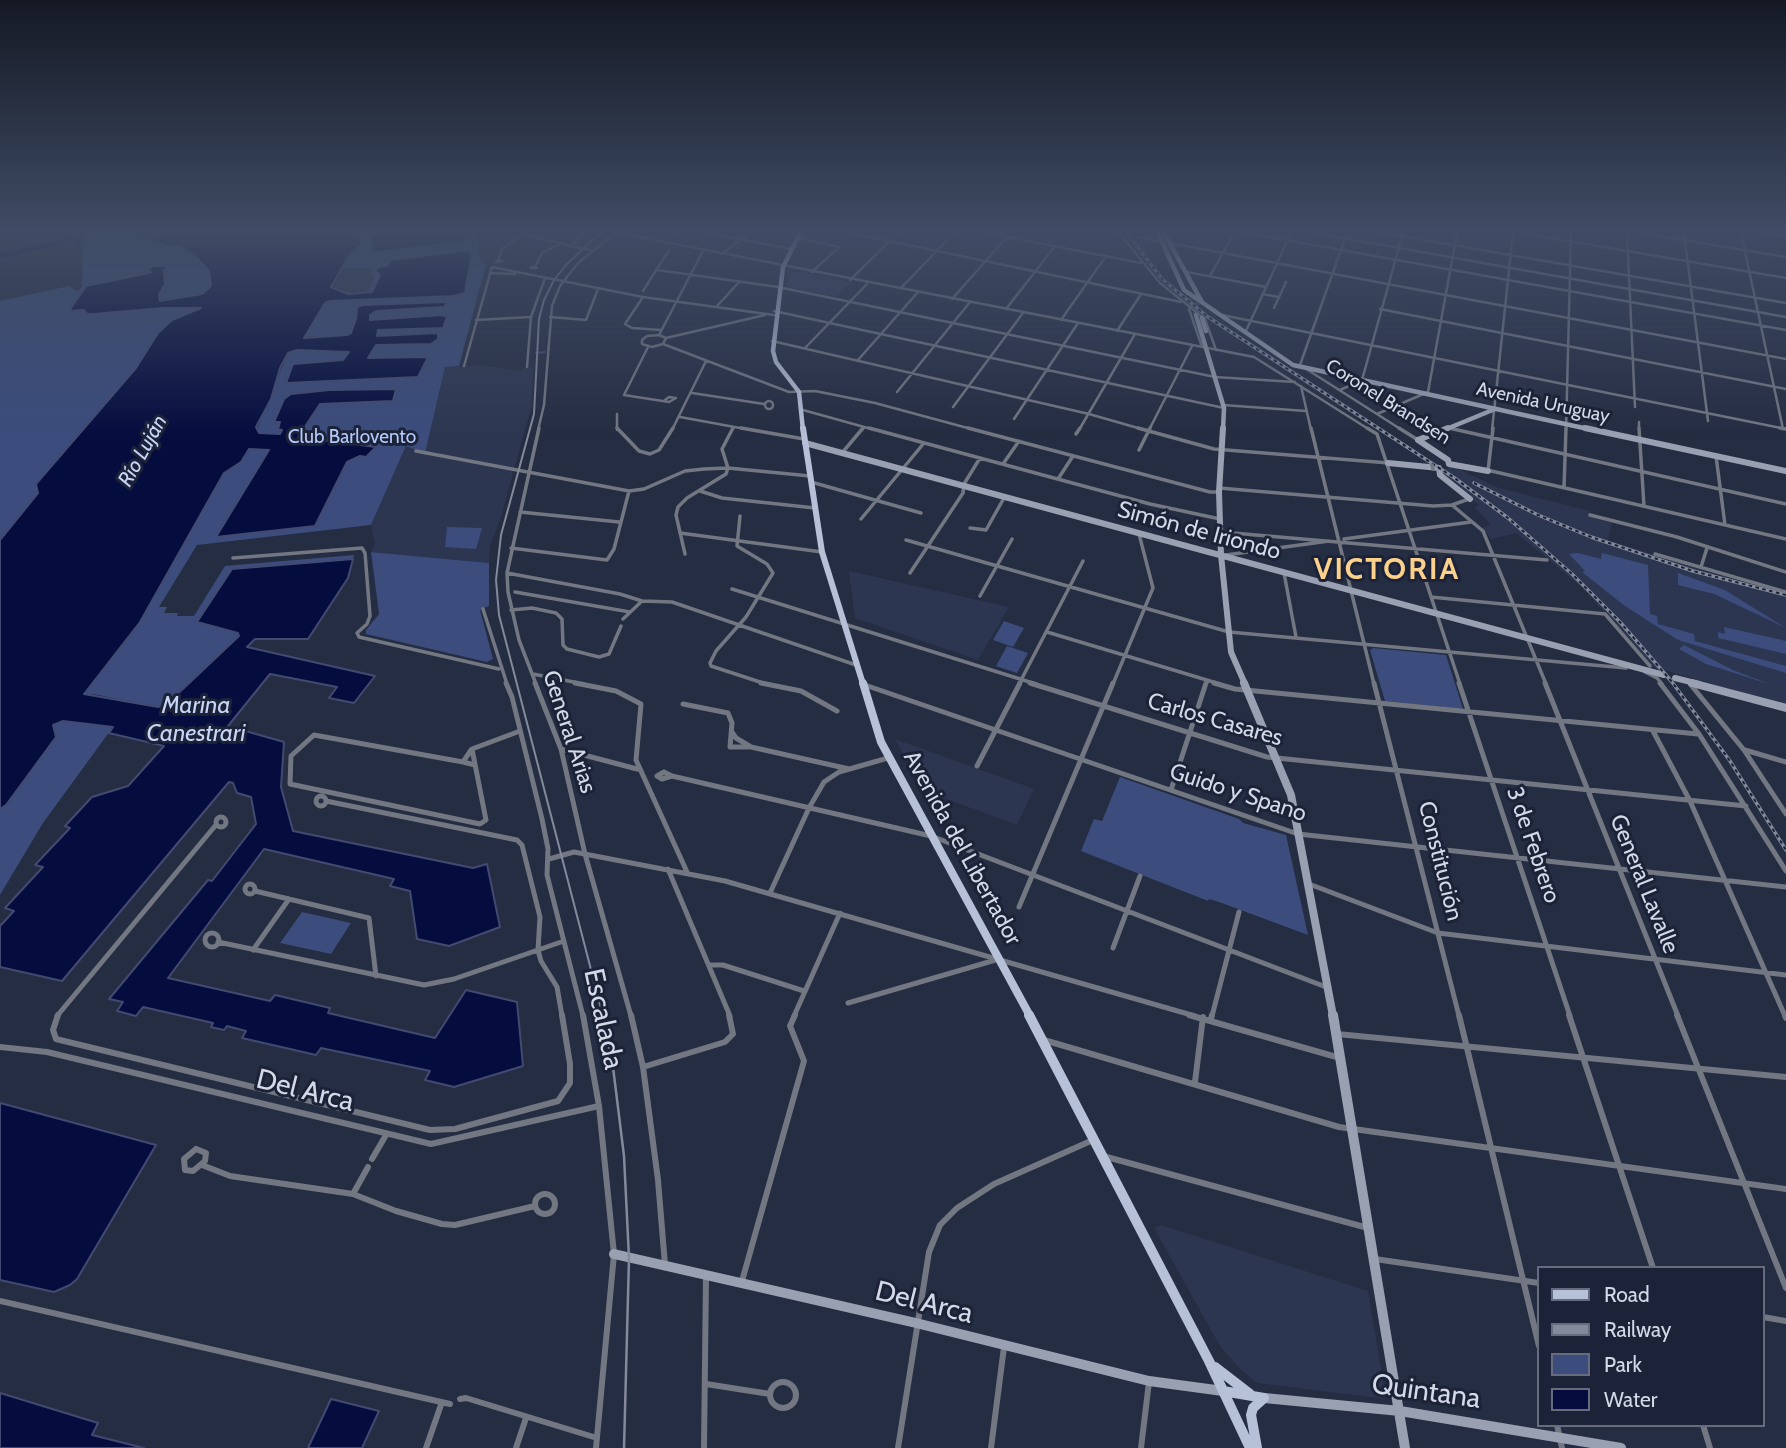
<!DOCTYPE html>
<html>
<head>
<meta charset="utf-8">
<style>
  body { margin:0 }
  #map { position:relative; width:1786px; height:1448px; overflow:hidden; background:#252d42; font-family:Cabin,sans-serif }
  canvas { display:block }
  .legend { position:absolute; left:1537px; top:1266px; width:228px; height:161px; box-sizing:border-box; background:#1c2338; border:2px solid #656c7e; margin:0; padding:9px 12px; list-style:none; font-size:21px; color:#d3d9e7 }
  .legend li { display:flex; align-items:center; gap:14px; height:35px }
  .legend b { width:35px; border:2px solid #656c7e }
</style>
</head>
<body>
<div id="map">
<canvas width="1786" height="1448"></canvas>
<ul class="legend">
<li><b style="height:9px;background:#b6c0d7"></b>Road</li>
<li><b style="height:9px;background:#838a9b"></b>Railway</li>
<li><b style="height:19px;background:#3b4c7d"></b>Park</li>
<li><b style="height:19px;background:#050d3f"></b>Water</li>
</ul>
</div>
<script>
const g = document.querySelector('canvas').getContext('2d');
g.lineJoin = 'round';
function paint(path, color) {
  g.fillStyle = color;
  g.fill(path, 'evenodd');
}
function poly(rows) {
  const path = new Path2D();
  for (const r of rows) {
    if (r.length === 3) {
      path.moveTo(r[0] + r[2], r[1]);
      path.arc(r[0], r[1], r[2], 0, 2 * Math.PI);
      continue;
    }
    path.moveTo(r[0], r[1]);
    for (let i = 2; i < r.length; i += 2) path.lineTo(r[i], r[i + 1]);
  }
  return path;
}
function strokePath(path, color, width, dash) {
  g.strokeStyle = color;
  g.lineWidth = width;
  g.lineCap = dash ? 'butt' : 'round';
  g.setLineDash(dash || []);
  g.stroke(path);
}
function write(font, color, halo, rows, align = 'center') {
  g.font = font + ' Cabin,sans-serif';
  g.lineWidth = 6;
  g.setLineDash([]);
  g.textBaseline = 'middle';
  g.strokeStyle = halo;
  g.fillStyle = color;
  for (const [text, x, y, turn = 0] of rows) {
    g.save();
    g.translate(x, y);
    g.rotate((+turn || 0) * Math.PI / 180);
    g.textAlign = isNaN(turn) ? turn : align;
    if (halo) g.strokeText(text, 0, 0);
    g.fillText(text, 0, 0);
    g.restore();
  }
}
paint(poly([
  [367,266,373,268,375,275,367,293,348,294,332,289,343,268],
  [791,271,850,282,836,297,786,287],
  [479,365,521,371,523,368,533,367,532,405,500,520,490,546,489,563,371,552,375,543,371,525,406,446,415,449,446,367],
  [1452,466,1499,488,1590,511,1590,517,1612,523,1608,540,1713,574,1786,594,1786,705,1650,666,1584,589,1542,554,1516,533,1492,539,1482,528,1491,525,1474,507,1479,505,1443,475,1442,471],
  [849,571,1009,607,978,660,855,618],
  [895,739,1034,789,1017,825,922,790],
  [1161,1225,1368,1291,1386,1399,1257,1383,1238,1367,1220,1346,1154,1228]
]), '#2c3650');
paint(poly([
  [83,233,132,233,170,247,179,246,205,265,211,277,211,286,202,294,159,300,167,266,149,273,86,286,70,311,84,310,93,314,163,308,201,308,172,320,158,333,136,368,37,484,38,492,0,540,0,301,69,286,77,291,82,287,83,239,86,237],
  [360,233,369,233,373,251,378,252,466,241,465,233,476,233,481,263,486,264,459,366,445,367,425,453,406,446,371,525,197,545,159,607,167,607,164,613,178,613,177,616,194,616,225,566,354,555,353,559,232,570,239,636,167,704,159,707,93,694,84,695,140,622,224,473,241,462,247,454,288,353,297,350,349,351,343,360,294,364,287,383,418,377,368,359,376,345,430,344,376,336,378,330,424,327,424,329,442,315,370,321,370,315,376,311,447,302,363,305,357,307,356,319,351,333,347,335,303,337,325,303,330,301,454,296,465,293,472,252,463,251,390,260,388,265,381,265,375,271,380,274,372,292,367,293,375,275,371,274,373,268,343,268,350,254,362,244],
  [447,527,482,528,476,549,445,547],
  [371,552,489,563,489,606,480,610,493,659,487,662,366,634,366,630,379,614],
  [1578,553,1601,559,1602,553,1648,565,1650,614,1657,616,1658,624,1694,634,1695,641,1786,666,1786,673,1678,640,1625,606,1582,572,1585,571,1569,554],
  [1678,573,1725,590,1786,628,1714,594,1678,585],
  [1004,621,1024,628,1013,647,993,640],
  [1724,627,1786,641,1786,654,1718,638,1718,632,1725,634],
  [1684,645,1733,670,1772,685,1706,664,1679,649],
  [1007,646,1028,653,1017,673,996,666],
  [1373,648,1446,655,1463,709,1385,701,1370,650],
  [63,721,113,727,43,823,0,895,0,809,6,805,56,738,53,725],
  [1120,777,1239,819,1243,823,1286,835,1308,935,1219,902,1209,899,1208,901,1081,851,1094,819,1102,821],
  [302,912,351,923,331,954,280,943]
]), '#3b4c7d');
const water = poly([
  [132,233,360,233,361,246,350,254,331,287,348,294,372,292,380,275,375,271,377,268,388,265,390,260,463,251,472,252,465,293,454,296,330,301,325,303,304,338,347,335,351,333,356,319,357,307,363,305,448,302,444,307,376,311,370,315,370,320,442,315,447,317,443,328,378,330,377,336,438,333,438,339,431,344,376,345,368,358,428,357,418,377,286,383,293,364,343,360,349,352,297,350,288,353,280,368,271,399,256,427,259,433,280,434,282,430,278,429,280,422,274,422,284,399,291,394,329,390,396,389,393,401,320,404,298,437,376,447,366,457,360,456,347,462,315,526,216,537,269,450,249,449,241,462,224,473,140,622,84,694,158,707,167,704,239,636,238,633,197,622,232,569,353,559,348,578,308,639,255,639,247,647,375,676,354,703,329,698,337,687,270,674,228,726,284,742,281,787,293,831,473,868,487,864,500,927,449,946,417,939,410,891,390,886,394,879,264,849,168,978,270,1001,275,995,330,1008,328,1013,435,1038,466,990,517,1002,523,1066,454,1087,425,1080,430,1071,321,1048,316,1055,242,1038,246,1031,227,1026,224,1030,211,1027,213,1023,143,1007,136,1016,117,1011,123,1002,109,999,208,880,212,881,256,824,251,797,237,793,233,783,229,782,62,981,0,967,0,926,14,911,5,908,43,867,35,865,70,828,65,826,92,797,128,786,164,746,109,733,113,727,63,721,53,725,56,737,6,805,0,809,0,540,38,493,36,484,136,368,158,333,172,320,201,308,163,308,93,314,87,314,84,310,69,311,86,286,149,273,151,272,147,269,153,266,167,266,164,271,165,284,159,294,160,301,202,294,211,286,209,271,193,254,179,246,170,247,132,233],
  [369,233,465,233,467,241,378,252,373,251,369,233],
  [0,1103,156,1145,77,1279,70,1285,54,1292,0,1280,0,1103],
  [0,1393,98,1423,92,1435,144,1448,0,1448,0,1393],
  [331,1399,379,1411,362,1448,308,1448,331,1399]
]);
paint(water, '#050d3f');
strokePath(water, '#434a71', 2);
strokePath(poly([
  [115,276,148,270],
  [536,353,545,352]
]), '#434a71', 2);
strokePath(poly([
  [0,234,9,233],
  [70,237,81,233],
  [0,256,75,239,79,240,78,245]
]), '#050d3f', 4.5);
strokePath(poly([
  [1187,291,1196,315],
  [1194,295,1202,317]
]), '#3f475b', 4.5, [4.5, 2.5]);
strokePath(poly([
  [619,233,1254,357,1370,430],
  [669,233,674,233],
  [708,233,792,249],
  [851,233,1181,302],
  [987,233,1141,263],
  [1119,233,1160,283,1205,319,1216,350],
  [1247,233,1786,330],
  [1315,233,1786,317],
  [1347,233,1300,365,1402,430],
  [1384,233,1786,303],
  [1521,233,1786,278],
  [1627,233,1635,407],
  [1641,233,1786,257],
  [1684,233,1708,421],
  [1741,233,1783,429],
  [1766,233,1786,236],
  [523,234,570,246],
  [1138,237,1786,359],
  [798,238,839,247,812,272],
  [569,246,592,250],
  [571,246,584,233],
  [722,254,749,233],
  [499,260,502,261,496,262,497,261,499,260],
  [498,261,502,249,520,236],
  [532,267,535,267,537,268,531,268,532,267],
  [535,267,542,253,562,243],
  [657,270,778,287,1215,377,1295,382],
  [1187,272,1266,287],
  [490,273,515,274],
  [1210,276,1234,233],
  [850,280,898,233],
  [901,288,954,233],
  [643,291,669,250],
  [1262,294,1279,297],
  [643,297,625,324,632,328,661,330],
  [952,299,1006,238],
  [717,306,740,281],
  [1274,308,1286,282],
  [1006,309,1055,246],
  [1189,309,1202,347],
  [1380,309,1786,389],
  [774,311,1224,408],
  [1222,315,1786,429],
  [550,317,586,320,598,289],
  [476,320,531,317],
  [1061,320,1106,256],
  [1117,331,1141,294],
  [1245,333,1291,233],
  [659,335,703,251],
  [659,335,666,338,663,344,652,347,642,344,642,340,647,336,659,335],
  [666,338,765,315],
  [772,341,1089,414,1145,430],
  [663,344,789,392,815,391,875,403,975,430],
  [648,347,624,395,669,402,676,398,669,397,665,400],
  [805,348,867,284],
  [858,360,918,292],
  [464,366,492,267,643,297,774,315],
  [527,367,531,317,545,278],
  [1301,386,1311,430],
  [1340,390,1362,380,1403,233],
  [897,392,970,302],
  [692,393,764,404],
  [769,405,4],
  [1223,405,1306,411],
  [953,407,1023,313],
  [803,410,875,430],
  [617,414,617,430],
  [1377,414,1428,392,1457,233],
  [680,417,751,430],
  [1014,419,1078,323],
  [1639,422,1639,430],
  [1449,428,1456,430],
  [538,430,544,405,552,306,560,286,578,263,616,233],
  [672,430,706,361],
  [732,430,733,427],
  [862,430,864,427],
  [1079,430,1135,334],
  [1149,430,1192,346],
  [1492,430,1513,233],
  [1566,430,1571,233]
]), '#727782', 2.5);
strokePath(poly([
  [617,428,639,451,650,454,659,450,673,428],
  [741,428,804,439],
  [869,428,1150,504,1220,519],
  [968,428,1210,492,1219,492],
  [1138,428,1214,449,1389,463],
  [1311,428,1374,684],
  [1367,428,1377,434,1460,684],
  [1399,428,1418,440],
  [1449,428,1786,504],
  [1639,428,1644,506],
  [1780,428,1786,429],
  [1076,434,1080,428],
  [1139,450,1150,428],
  [416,451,629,491,644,489,685,471,704,469,728,468,810,476],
  [842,453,863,428],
  [1716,456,1725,525],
  [1003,464,1019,441],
  [1487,470,1786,539],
  [1488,471,1493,428],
  [1058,479,1073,456],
  [811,482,921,513],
  [1219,488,1433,506,1452,505,1469,499],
  [1564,488,1566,428],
  [700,491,722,498,815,508],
  [1452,505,1483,531,1546,684],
  [520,512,619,522],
  [1590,515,1677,537,1786,572],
  [740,516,737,546,767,564,773,573,746,617,716,651,710,663,711,666,766,684],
  [861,519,924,443],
  [970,528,986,530,1004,498],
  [1221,532,1547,560],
  [680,533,822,552],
  [1344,539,1471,522],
  [906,540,1229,632,1626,668],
  [511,548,607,560,614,549,629,491],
  [685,554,676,515,678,507,687,498,726,474,728,468,722,449,733,428],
  [1655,554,1786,592],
  [1226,555,1329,541],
  [233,558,362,548,365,553,370,616,367,624,357,633,359,637,499,669],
  [1701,567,1707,548],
  [507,573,620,594,642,601,672,602,856,665],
  [910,573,963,493,964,484,980,458],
  [1284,573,1296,637],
  [732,589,1036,684],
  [515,592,630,612],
  [980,596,1012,539],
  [1431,597,1605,614,1650,666],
  [483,609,507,684],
  [511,610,532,608,556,613,562,619,563,645,567,649,599,657,609,654,621,626],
  [623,619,642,601],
  [1047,632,1220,684],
  [1645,672,1657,678,1662,684],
  [533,674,584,684],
  [536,684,519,640,508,592,507,573,539,428],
  [1019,684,1083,561],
  [1113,684,1153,588,1139,534],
  [1206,684,1207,680]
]), '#727782', 3.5);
strokePath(poly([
  [506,683,512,697,542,819,548,849,547,875,583,1016],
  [535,683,561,749,585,854,631,1016],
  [575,683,616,691,641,704,636,760,687,872],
  [761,683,801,691,837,711],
  [1030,683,1267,757,1746,806],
  [1214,683,1235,689,1698,734],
  [1374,683,1459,1016],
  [1459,683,1570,1016],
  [1545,683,1678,1016],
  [1660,683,1699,734,1786,871],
  [862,684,1298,834,1786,887],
  [1691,685,1744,750,1786,814],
  [683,704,728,713,732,723,730,747,748,747],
  [1653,731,1690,801,1785,1016],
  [732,732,736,738,751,747,849,769],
  [561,749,637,769],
  [471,750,463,762,475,765],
  [1745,750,1786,762],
  [463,762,314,735,291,756,290,784,480,824,486,820,472,749,520,731],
  [977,766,1020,683],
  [664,772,672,776,662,779,657,776,664,772],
  [672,776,931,836,1326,987],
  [1171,790,1206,683],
  [321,801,5],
  [326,801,517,840,522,845,540,917,538,950,541,961,557,987,562,1016],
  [221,822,5],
  [549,859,574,852,725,881,1195,1016],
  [668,869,730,1016],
  [250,889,5],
  [1309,884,1438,933,1786,975],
  [255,891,369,918,376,976],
  [770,893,809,808,824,782,839,772,888,758],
  [1019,907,1113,683],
  [212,940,7],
  [218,942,424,985,454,979,564,941],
  [1113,948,1140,876],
  [253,950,289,899],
  [709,965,723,965,804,991],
  [848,1003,999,959],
  [57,1016,215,826],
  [794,1016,840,913],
  [1212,1016,1239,912]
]), '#727782', 5);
strokePath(poly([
  [58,1015,53,1030,56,1039,430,1130,455,1129,558,1101,570,1083,570,1064,562,1015],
  [583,1015,599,1106,614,1254,596,1448],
  [631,1015,643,1067,658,1180,665,1265],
  [1189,1015,1340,1058],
  [1459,1015,1539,1346],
  [1569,1015,1653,1268],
  [1677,1015,1786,1288],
  [1785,1015,1786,1018],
  [1211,1019,1212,1015],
  [1337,1034,1786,1077],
  [1044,1040,1339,1127,1786,1189],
  [0,1047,47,1052,431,1144,599,1106],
  [643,1067,725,1042,733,1034,729,1015],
  [1195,1082,1203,1017],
  [196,1149,206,1153,205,1161,193,1171,185,1170,184,1159,196,1149],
  [1103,1156,1368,1228],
  [372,1159,386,1135],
  [202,1165,230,1176,353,1194,396,1211,442,1224,455,1225,535,1206],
  [353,1194,368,1167],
  [545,1204,10],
  [1375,1259,1539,1283],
  [742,1281,804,1061,790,1026,795,1015],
  [0,1301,450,1404],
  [1763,1317,1786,1321],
  [783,1395,13],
  [706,1384,770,1394],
  [460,1399,466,1398,597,1438],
  [1557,1425,1562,1448],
  [1703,1425,1710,1448],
  [426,1448,442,1402],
  [516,1448,526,1418],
  [704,1448,706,1276],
  [898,1448,929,1252,940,1225,957,1208,994,1184,1093,1140],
  [991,1448,1004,1347],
  [1141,1448,1149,1382]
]), '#727782', 6);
strokePath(poly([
  [1158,233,1184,290,1293,365,1593,430],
  [1164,233,1202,302],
  [1196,315,1224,408,1223,430],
  [1202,318,1206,331],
  [1444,430,1495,409]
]), '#99a0b2', 4.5);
strokePath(poly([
  [1223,428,1219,492,1221,555,1231,652,1245,684],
  [1585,428,1786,471],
  [1418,440,1448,428],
  [1418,440,1448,460,1449,464,1488,471],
  [805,443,1664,675],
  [1388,463,1439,468,1440,475,1470,499],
  [1675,678,1699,684]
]), '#99a0b2', 6);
strokePath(poly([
  [1244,683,1291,795,1333,1016],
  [1692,683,1786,708]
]), '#99a0b2', 8);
strokePath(poly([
  [1333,1015,1405,1448],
  [614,1254,916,1323,1149,1381,1223,1391],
  [1264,1398,1400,1411,1621,1448]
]), '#99a0b2', 10);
strokePath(poly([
  [800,233,783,267,773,351,776,362,799,392,803,430]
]), '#b6c0d7', 4.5);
strokePath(poly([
  [803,428,822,552,863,684]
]), '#b6c0d7', 6);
strokePath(poly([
  [863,683,881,742,1030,1016]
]), '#b6c0d7', 8);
strokePath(poly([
  [1029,1015,1209,1361,1250,1448],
  [1215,1367,1250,1394],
  [1223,1391,1264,1398],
  [1257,1448,1251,1415,1253,1408,1264,1398]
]), '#b6c0d7', 10);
strokePath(poly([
  [600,233,566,265,554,280,544,300,539,319,534,414,501,535,496,580,499,615,603,1016]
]), '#838a9b', 2);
strokePath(poly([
  [602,1015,612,1059,624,1156,629,1258,624,1448]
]), '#838a9b', 2.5);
const rail = poly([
  [1127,233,1162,279,1208,317,1456,479,1508,518,1572,574,1620,622,1672,682,1730,761,1786,850],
  [1474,483,1538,515,1591,537,1693,571,1786,595]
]);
strokePath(rail, '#838a9b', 3.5);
strokePath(rail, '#1c2338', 2, [3.5]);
strokePath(poly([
  [1432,465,1433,469]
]), '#727782', 3.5);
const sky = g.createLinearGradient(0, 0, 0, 436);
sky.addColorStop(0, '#141924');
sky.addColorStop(0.53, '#404c65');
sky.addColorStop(1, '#404c6500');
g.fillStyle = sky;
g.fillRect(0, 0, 1786, 436);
write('19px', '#d3d9e7', '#1c2338', [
  ["Coronel Brandsen",1388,402,32],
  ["Avenida Uruguay",1543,403,12]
]);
write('19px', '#b5cafc', '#1c2338', [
  ["Club Barlovento",352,437]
]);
write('italic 21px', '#c7d5f7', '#1c2338', [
  ["Río Luján",143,451,-61]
]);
write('23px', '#d3d9e7', '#1c2338', [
  ["Simón de Iriondo",1199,531,15],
  ["Carlos Casares",1215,720,16],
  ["General Arias",569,732,72],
  ["Guido y Spano",1238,793,18],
  ["3 de Febrero",1533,845,71],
  ["Avenida del Libertador",962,848,61],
  ["Constitución",1440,861,76],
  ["General Lavalle",1644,884,68]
]);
write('italic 24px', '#c7d5f7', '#1c2338', [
  ["Marina",196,706],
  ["Canestrari",196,734]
]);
write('28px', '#d3d9e7', '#1c2338', [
  ["Escalada",603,1019,78],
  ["Del Arca",305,1091,14],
  ["Del Arca",924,1303,14],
  ["Quintana",1426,1392,8]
]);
g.letterSpacing = '2px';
write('bold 30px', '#fbd18b', '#1c2338', [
  ["VICTORIA",1387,570]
]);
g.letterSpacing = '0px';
</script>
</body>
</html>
